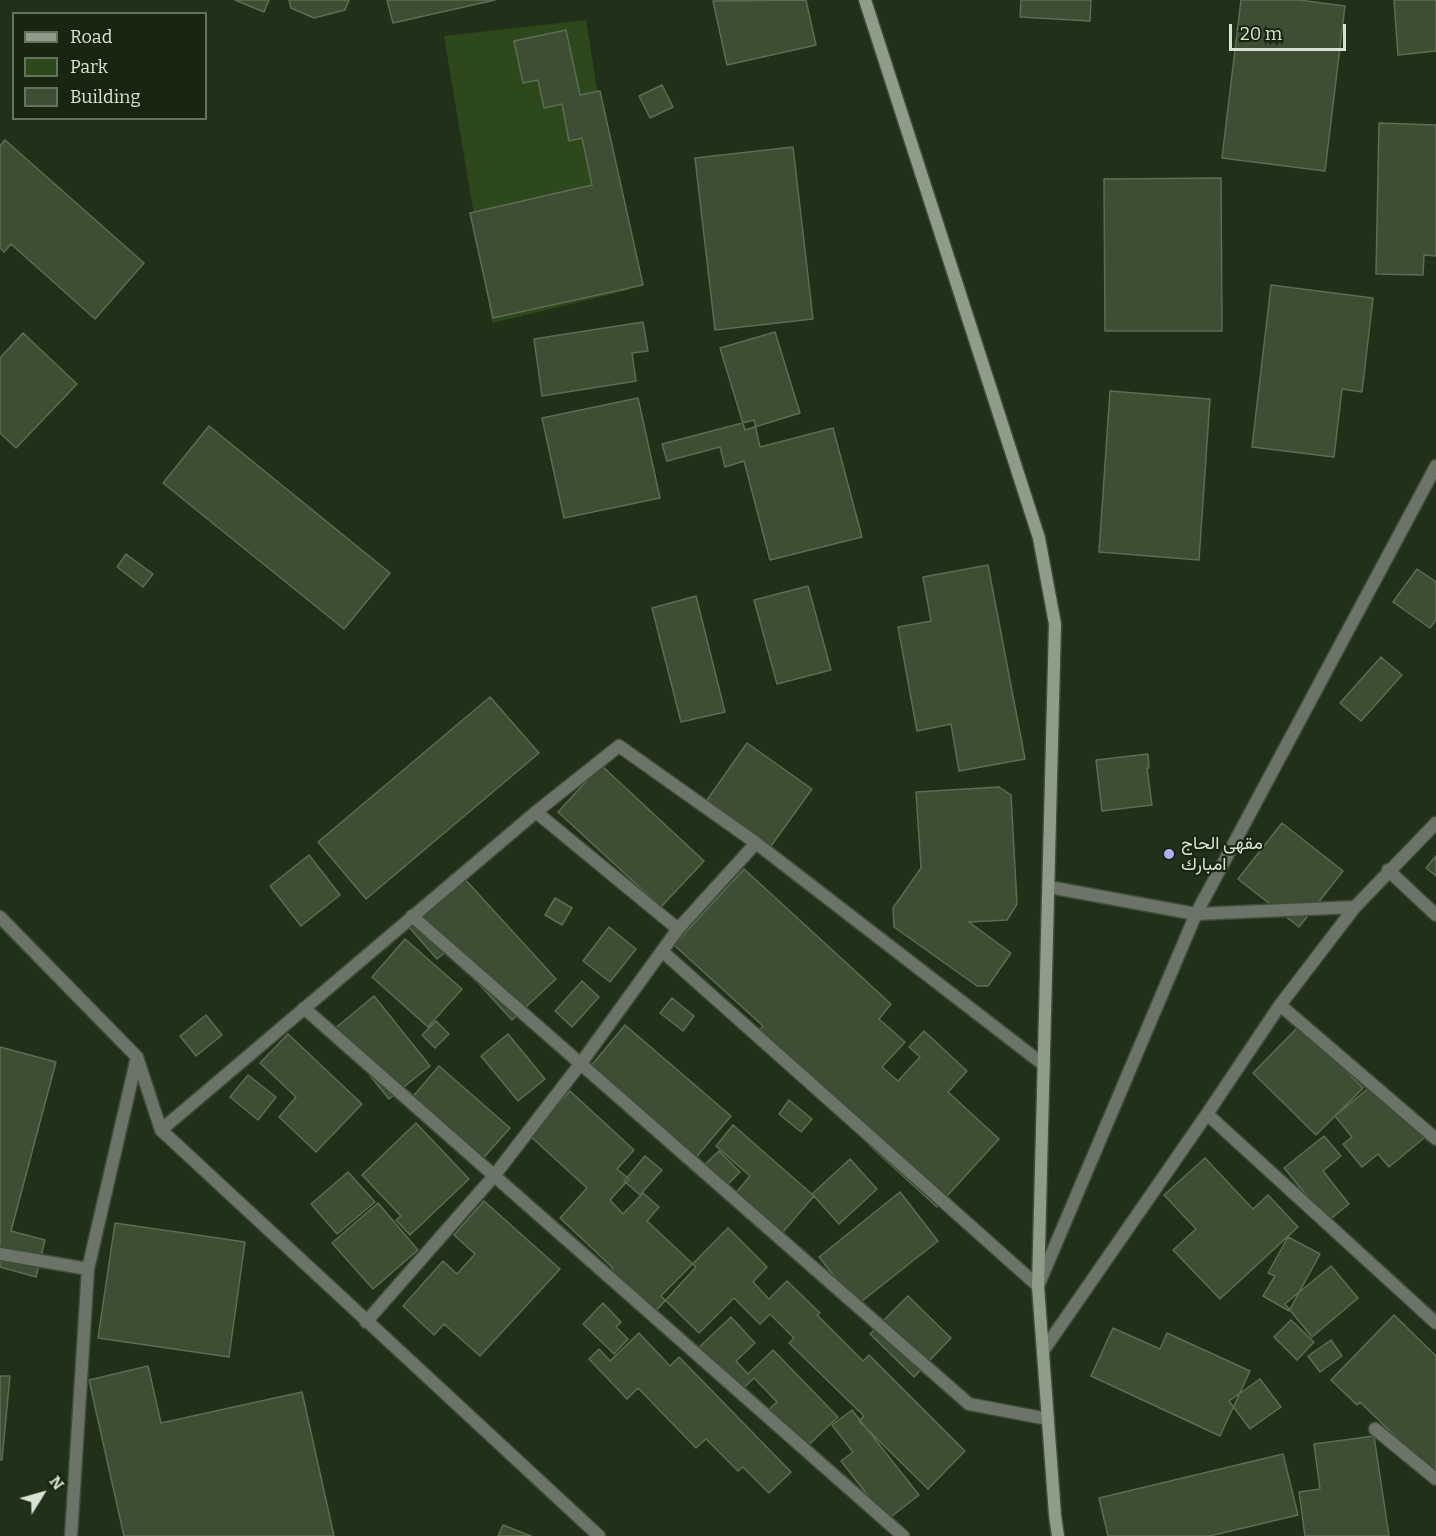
<!DOCTYPE html>
<html>
<head>
<meta charset="utf-8">
<style>
  body { margin:0 }
  #map { position:relative; width:1436px; height:1536px; overflow:hidden; background:#213019; font-family:Bitter,serif }
  canvas { display:block }
  .legend { position:absolute; left:12px; top:12px; width:195px; height:108px; box-sizing:border-box; background:#18260f; border:2px solid #65725e; margin:0; padding:8px 10px; list-style:none; font-size:18px; color:#d9e3d5 }
  .legend li { display:flex; align-items:center; gap:12px; height:30px }
  .legend b { width:30px; border:2px solid #65725e }
  .north { position:absolute; left:12px; top:1464px; width:60px; height:60px; -webkit-text-stroke:4px #18260f; paint-order:stroke; rotate:53deg; font-size:16px; font-weight:700; line-height:24px; text-align:center; color:#d9e3d5 }
  .north::after { content:''; display:block; margin:auto; width:21px; height:27px; background:#d9e3d5; clip-path:polygon(50% 0,100% 100%,50% 72%,0 100%) }
  .scale { position:absolute; left:1229px; top:24px; width:117px; height:27px; box-sizing:border-box; border:3px solid #d9e3d5; border-top:0; padding-left:8px; font-size:18px; line-height:21px; white-space:nowrap; color:#d9e3d5; -webkit-text-stroke:4px #18260f; paint-order:stroke }
</style>
</head>
<body>
<div id="map">
<canvas width="1436" height="1536"></canvas>
<ul class="legend">
<li><b style="height:8px;background:#909c8a"></b>Road</li>
<li><b style="height:16px;background:#2d491b"></b>Park</li>
<li><b style="height:16px;background:#3e4e35"></b>Building</li>
</ul>
<div class="north">N</div>
<div class="scale">20 m</div>
</div>
<script>
const g = document.querySelector('canvas').getContext('2d');
g.lineJoin = 'round';
function paint(path, color) {
  g.fillStyle = color;
  g.fill(path, 'evenodd');
}
function poly(rows) {
  const path = new Path2D();
  for (const r of rows) {
    path.moveTo(r[0], r[1]);
    for (let i = 2; i < r.length; i += 2) path.lineTo(r[i], r[i + 1]);
  }
  return path;
}
function strokePath(path, color, width, dash) {
  g.strokeStyle = color;
  g.lineWidth = width;
  g.lineCap = dash ? 'butt' : 'round';
  g.setLineDash(dash || []);
  g.stroke(path);
}
function write(font, color, halo, rows, align = 'center') {
  g.font = font + ' Bitter,Vazirmatn,serif';
  g.lineWidth = 4.5;
  g.setLineDash([]);
  g.textBaseline = 'middle';
  g.strokeStyle = halo;
  g.fillStyle = color;
  for (const [text, x, y, turn = 0] of rows) {
    g.save();
    g.translate(x, y);
    g.rotate((+turn || 0) * Math.PI / 180);
    g.textAlign = isNaN(turn) ? turn : align;
    if (halo) g.strokeText(text, 0, 0);
    g.fillText(text, 0, 0);
    g.restore();
  }
}
paint(poly([
  [586,20,629,290,492,323,444,36]
]), '#2d491b');
const building = poly([
  [235,0,269,0,264,12,235,0],
  [289,0,349,0,345,10,314,18,291,8,289,0],
  [387,0,495,0,393,23,387,0],
  [806,0,816,45,727,65,713,1,806,0],
  [1021,0,1091,0,1090,21,1020,17,1021,0],
  [1241,0,1299,0,1345,6,1325,171,1222,158,1241,0],
  [1394,0,1436,0,1436,51,1398,55,1394,0],
  [566,30,580,95,600,91,643,285,493,318,470,213,592,185,582,138,569,141,562,104,544,108,538,80,523,83,514,41,566,30],
  [662,85,673,107,650,118,639,96,662,85],
  [1379,123,1436,125,1436,256,1424,255,1423,275,1376,274,1379,123],
  [5,140,144,263,95,319,11,244,4,252,0,248,0,146,5,140],
  [793,147,813,319,715,330,695,158,793,147],
  [1221,178,1222,331,1105,331,1104,179,1221,178],
  [1271,285,1373,298,1362,392,1342,389,1334,457,1252,447,1271,285],
  [643,322,648,351,632,353,636,381,542,396,534,339,643,322],
  [775,332,800,413,745,430,720,348,775,332],
  [23,333,77,384,16,448,0,433,0,358,23,333],
  [1110,391,1210,399,1199,560,1099,552,1110,391],
  [638,398,660,498,564,518,542,418,638,398],
  [754,420,760,447,833,428,862,537,770,560,744,461,725,467,720,447,667,461,662,444,754,420],
  [209,426,390,573,344,629,163,483,209,426],
  [126,554,153,574,143,587,117,567,126,554],
  [988,565,1025,759,959,771,951,724,917,731,898,627,931,621,923,577,988,565],
  [1417,569,1436,582,1436,620,1430,628,1393,602,1417,569],
  [808,586,831,670,777,684,754,600,808,586],
  [696,596,725,712,681,722,652,608,696,596],
  [1381,657,1402,675,1361,721,1340,703,1381,657],
  [490,697,539,753,366,899,318,842,490,697],
  [747,743,812,789,771,846,707,800,747,743],
  [1148,754,1149,768,1147,768,1152,805,1102,811,1096,760,1148,754],
  [601,765,704,861,661,907,558,812,601,765],
  [999,787,1011,795,1017,904,1007,920,969,922,1011,953,988,986,977,986,894,927,893,908,921,868,916,792,999,787],
  [1282,823,1343,871,1299,927,1238,879,1282,823],
  [309,855,340,895,301,926,270,886,309,855],
  [1436,856,1436,876,1426,868,1436,856],
  [744,869,891,1004,879,1019,905,1042,882,1067,898,1081,920,1057,909,1047,924,1031,967,1071,948,1092,999,1139,937,1207,869,1145,872,1141,755,1035,763,1026,674,945,744,869],
  [462,876,556,979,512,1020,448,950,437,959,407,925,462,876],
  [555,898,572,908,562,925,545,915,555,898],
  [609,927,636,949,610,982,583,961,609,927],
  [405,939,462,989,428,1027,372,977,405,939],
  [582,981,599,997,572,1027,555,1011,582,981],
  [374,996,430,1066,389,1099,333,1030,374,996],
  [672,998,694,1016,683,1031,660,1013,672,998],
  [206,1015,222,1035,196,1056,180,1036,206,1015],
  [436,1021,449,1034,435,1048,422,1035,436,1021],
  [625,1025,731,1116,692,1162,586,1072,625,1025],
  [1300,1025,1363,1088,1316,1135,1253,1073,1300,1025],
  [288,1034,362,1104,316,1152,279,1117,296,1097,260,1063,288,1034],
  [508,1034,545,1079,518,1101,481,1056,508,1034],
  [0,1047,56,1062,11,1231,45,1240,36,1277,0,1267,0,1047],
  [439,1066,510,1128,479,1163,409,1101,439,1066],
  [248,1075,276,1097,258,1120,230,1097,248,1075],
  [1377,1081,1424,1138,1389,1167,1378,1154,1362,1167,1343,1144,1352,1137,1335,1116,1377,1081],
  [570,1091,634,1150,617,1169,629,1179,610,1200,623,1214,643,1193,659,1207,647,1221,696,1267,652,1315,607,1273,613,1268,560,1218,587,1188,529,1135,570,1091],
  [789,1100,812,1119,801,1132,779,1114,789,1100],
  [416,1123,469,1179,410,1235,396,1220,401,1216,362,1175,416,1123],
  [733,1125,814,1196,776,1240,730,1200,750,1176,716,1146,733,1125],
  [1324,1136,1341,1156,1323,1171,1349,1204,1328,1221,1284,1168,1324,1136],
  [719,1151,740,1172,722,1190,700,1169,719,1151],
  [645,1156,662,1170,640,1195,624,1181,645,1156],
  [1205,1158,1253,1209,1268,1195,1298,1227,1220,1299,1173,1250,1196,1229,1164,1195,1205,1158],
  [850,1159,877,1189,839,1224,812,1194,850,1159],
  [348,1172,375,1202,337,1234,311,1204,348,1172],
  [900,1192,938,1241,857,1305,819,1257,900,1192],
  [484,1201,560,1269,480,1356,444,1324,434,1335,403,1306,443,1261,457,1274,475,1254,454,1235,484,1201],
  [378,1203,418,1250,373,1289,332,1243,378,1203],
  [115,1223,245,1242,229,1357,98,1338,115,1223],
  [728,1228,767,1267,753,1282,769,1299,787,1281,820,1313,817,1315,863,1361,869,1355,965,1451,928,1489,859,1421,864,1416,789,1343,794,1338,770,1314,760,1324,734,1298,699,1333,661,1296,728,1228],
  [1288,1237,1320,1254,1289,1311,1263,1296,1275,1276,1268,1273,1288,1237],
  [1331,1266,1358,1298,1312,1337,1285,1304,1331,1266],
  [908,1296,951,1338,914,1377,870,1334,908,1296],
  [603,1303,621,1322,616,1327,628,1339,614,1354,583,1324,603,1303],
  [1394,1315,1436,1356,1436,1476,1360,1402,1357,1405,1331,1380,1394,1315],
  [731,1317,755,1343,736,1361,748,1374,773,1350,838,1417,801,1452,765,1413,777,1402,754,1378,735,1396,694,1352,731,1317],
  [1291,1320,1314,1342,1297,1360,1274,1337,1291,1320],
  [1113,1328,1160,1349,1167,1333,1250,1371,1220,1436,1091,1376,1113,1328],
  [639,1333,670,1366,679,1357,791,1472,769,1493,743,1467,738,1471,706,1439,696,1448,638,1388,627,1399,589,1359,599,1349,610,1361,639,1333],
  [1331,1340,1342,1356,1320,1372,1308,1356,1331,1340],
  [148,1366,161,1423,302,1392,334,1536,124,1536,89,1380,148,1366],
  [0,1376,10,1376,2,1460,0,1460,0,1376],
  [1260,1379,1281,1407,1250,1429,1229,1401,1260,1379],
  [852,1410,919,1495,887,1520,841,1461,853,1452,832,1425,852,1410],
  [1374,1436,1389,1536,1305,1536,1299,1492,1320,1489,1314,1444,1374,1436],
  [1283,1454,1298,1515,1210,1536,1108,1536,1099,1498,1283,1454],
  [503,1525,531,1536,498,1536,503,1525]
]);
paint(building, '#3e4e35');
strokePath(building, '#5c6d53', 1.5);
const minor = poly([
  [536,812,678,929],
  [1388,870,1436,915],
  [1049,887,1196,914,1355,907],
  [412,916,969,1404,1048,1419],
  [0,917,137,1057,161,1130,599,1536],
  [663,952,1038,1286],
  [1280,1005,1436,1139],
  [304,1008,903,1536],
  [1207,1114,1436,1323],
  [161,1130,536,812,619,746,756,843,1044,1065],
  [0,1254,88,1269],
  [366,1322,494,1176,581,1063,678,929,756,843],
  [1043,1351,1207,1114,1280,1005,1355,907,1436,823],
  [1375,1429,1436,1479],
  [71,1536,88,1269,137,1057]
]);
const tertiary = poly([
  [1038,1286,1196,914,1436,466]
]);
const secondary = poly([
  [865,0,1039,538,1055,624,1038,1286,1055,1515,1058,1536]
]);
strokePath(minor, '#3e4d37', 15);
strokePath(tertiary, '#3e4d37', 15);
strokePath(secondary, '#3e4d37', 15);
strokePath(minor, '#6c7368', 12);
strokePath(tertiary, '#6c7368', 12);
strokePath(secondary, '#909c8a', 12);
for (const [x, y, r, color] of [
  [1169,854,6,"#b0aefa"]
]) {
  const dot = new Path2D();
  dot.arc(x, y, r, 0, 2 * Math.PI);
  g.fillStyle = color;
  g.fill(dot);
  strokePath(dot, '#18260f', 2);
}
write('18px', '#d9e3d5', '#18260f', [
  ["مقهى الحاج",1181,844],
  ["امبارك",1181,865]
], 'left');
</script>
</body>
</html>
